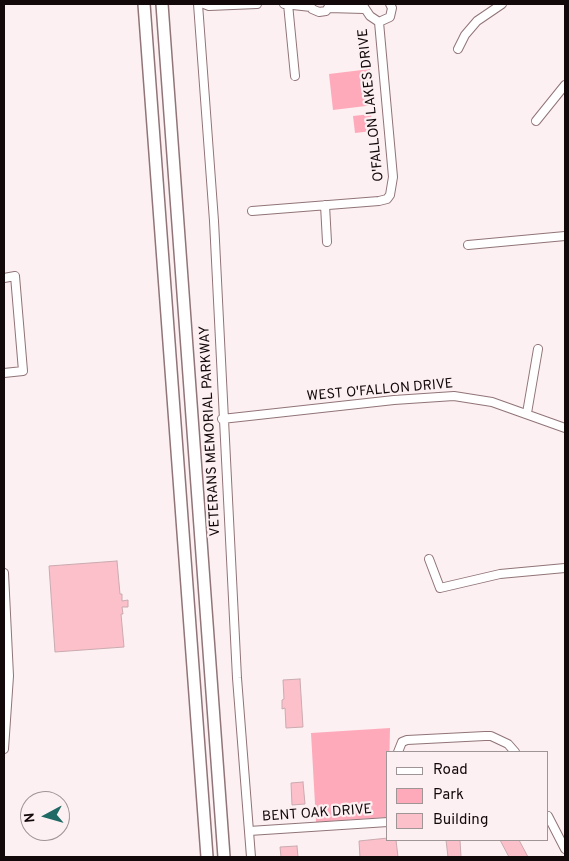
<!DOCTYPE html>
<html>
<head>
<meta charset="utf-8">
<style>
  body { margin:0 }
  #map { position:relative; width:569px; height:861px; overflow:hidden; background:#fdf0f2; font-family:Overpass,sans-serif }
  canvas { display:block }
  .frame { position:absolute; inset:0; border:5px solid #13090b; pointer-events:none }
  .legend { position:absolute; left:386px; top:751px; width:162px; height:90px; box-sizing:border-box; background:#fdf0f2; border:1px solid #9f9496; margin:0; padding:6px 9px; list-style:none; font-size:15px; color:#13090b }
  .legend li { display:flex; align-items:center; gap:10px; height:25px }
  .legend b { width:25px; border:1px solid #9f9496 }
  .north { position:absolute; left:20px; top:791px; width:50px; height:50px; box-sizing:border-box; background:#fdf0f2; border:1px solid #9f9496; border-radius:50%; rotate:264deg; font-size:14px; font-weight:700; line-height:20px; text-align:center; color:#13090b }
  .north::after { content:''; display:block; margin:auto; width:18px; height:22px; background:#1f6a64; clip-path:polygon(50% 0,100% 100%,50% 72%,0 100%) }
</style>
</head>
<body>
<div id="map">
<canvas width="569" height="861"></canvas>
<div class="frame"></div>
<ul class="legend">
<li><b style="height:6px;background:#fff"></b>Road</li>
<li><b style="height:14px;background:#feaaba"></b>Park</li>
<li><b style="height:14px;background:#fcc0ca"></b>Building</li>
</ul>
<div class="north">N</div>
</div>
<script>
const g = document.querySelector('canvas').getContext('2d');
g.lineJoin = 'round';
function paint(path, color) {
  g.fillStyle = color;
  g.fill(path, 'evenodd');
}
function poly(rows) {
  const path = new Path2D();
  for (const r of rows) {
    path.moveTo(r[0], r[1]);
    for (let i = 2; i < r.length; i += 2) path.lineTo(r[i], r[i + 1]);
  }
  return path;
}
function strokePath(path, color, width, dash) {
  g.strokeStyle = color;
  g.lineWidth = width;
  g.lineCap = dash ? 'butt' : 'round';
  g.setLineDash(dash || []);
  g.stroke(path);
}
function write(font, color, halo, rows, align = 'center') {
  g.font = font + ' Overpass,sans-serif';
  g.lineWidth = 4.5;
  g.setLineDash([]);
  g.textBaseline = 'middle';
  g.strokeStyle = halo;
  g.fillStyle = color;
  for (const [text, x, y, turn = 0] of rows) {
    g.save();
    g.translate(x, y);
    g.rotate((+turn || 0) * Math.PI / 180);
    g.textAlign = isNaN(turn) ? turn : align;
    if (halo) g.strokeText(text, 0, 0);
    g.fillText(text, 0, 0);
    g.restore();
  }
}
paint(poly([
  [370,69,374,105,333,110,329,74],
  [371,114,373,131,355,133,353,116],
  [390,728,388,817,316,822,311,733]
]), '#feaaba');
const building = poly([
  [117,561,120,594,122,594,122,601,128,600,128,607,122,607,123,614,121,614,124,647,55,652,49,566,117,561],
  [300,679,303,727,286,728,285,708,282,709,282,700,284,699,283,680,300,679],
  [303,782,305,804,292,805,291,783,303,782],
  [388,838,396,840,398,857,360,857,359,841,388,838],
  [446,840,460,840,461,857,448,857,446,840],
  [500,840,519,840,528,857,509,857,500,840],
  [297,846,298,857,281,857,280,847,297,846]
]);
paint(building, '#fcc0ca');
strokePath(building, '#c9aaaf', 1);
const minor = poly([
  [198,4,214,221,237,678,251,857],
  [204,4,209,6,257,4],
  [284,4,311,7],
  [288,4,295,76],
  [309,4,312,9,319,12,326,11,330,5],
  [328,8,364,9],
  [379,22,390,17,392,8,390,4],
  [458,49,465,35,477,21,502,4],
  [536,121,565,85],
  [325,205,327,242],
  [252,211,379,201,387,199,390,195,393,177,379,22,370,16,362,4],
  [468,245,565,236],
  [4,278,15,276,23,371,4,373],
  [527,413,538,349],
  [222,419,394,400,454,396,492,402,565,428],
  [429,559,440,588,500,574,565,568],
  [4,573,9,676,4,749],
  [398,752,402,742,407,740,485,736,491,736,508,744,515,752],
  [548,816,565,849],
  [249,831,388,822]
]);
const highway = poly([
  [144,4,207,857],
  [162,4,224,857]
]);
strokePath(minor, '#907478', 10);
strokePath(highway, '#907478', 14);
strokePath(minor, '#fff', 8);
strokePath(highway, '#fff', 11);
write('14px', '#13090b', '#fdf0f2', [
  ["O'FALLON LAKES DRIVE",372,105,-96],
  ["WEST O'FALLON DRIVE",380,391,-5],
  ["VETERANS MEMORIAL PARKWAY",211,431,-93],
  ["BENT OAK DRIVE",317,814,-4]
]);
</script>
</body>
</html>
